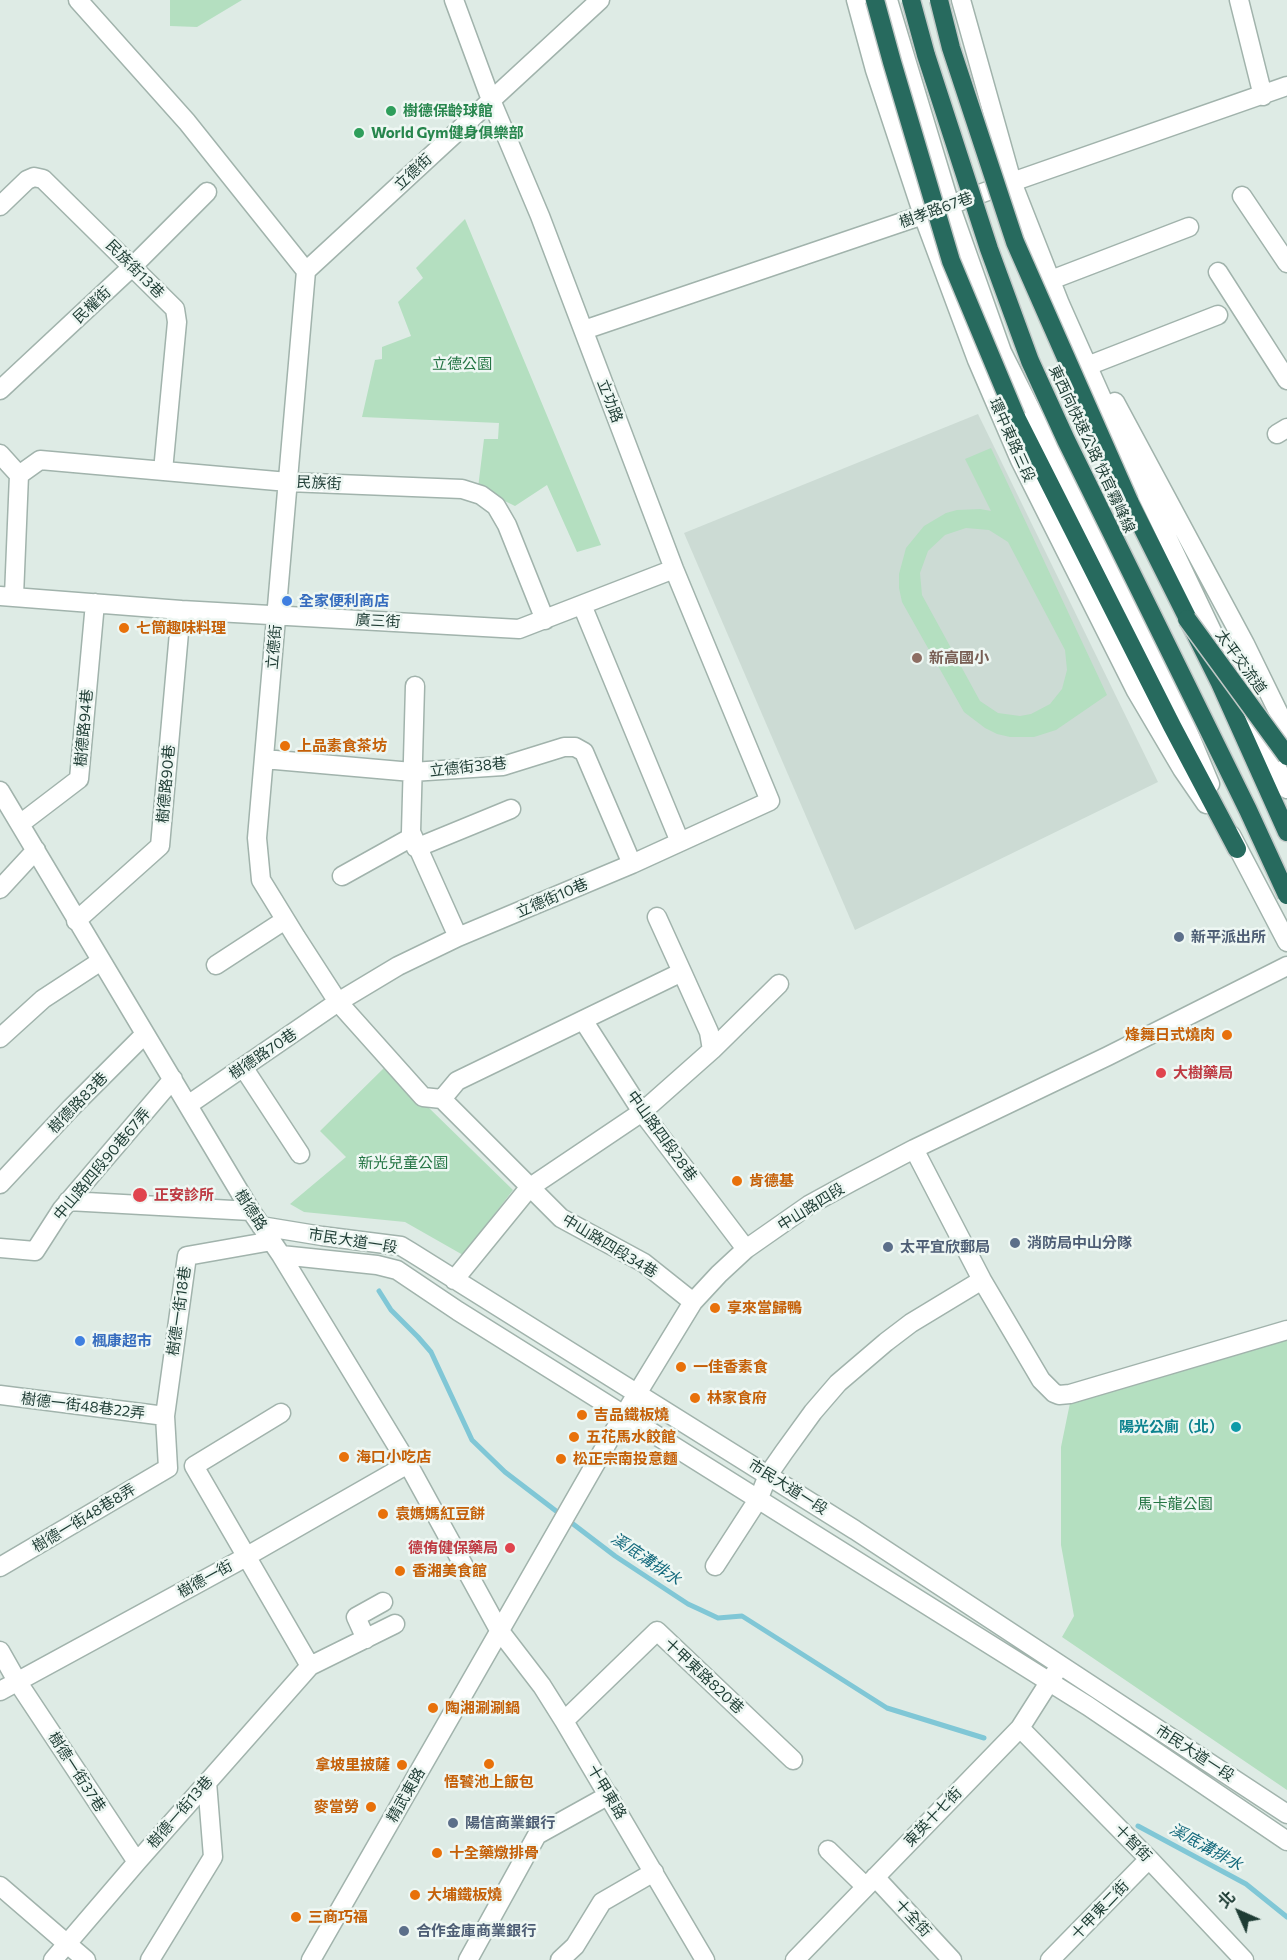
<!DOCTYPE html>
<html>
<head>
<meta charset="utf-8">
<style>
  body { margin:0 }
  #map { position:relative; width:1287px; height:1960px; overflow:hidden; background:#deebe5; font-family:Commissioner,"Noto Sans TC",sans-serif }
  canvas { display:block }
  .north { position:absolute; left:1209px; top:1882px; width:60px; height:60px; -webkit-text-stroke:4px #eef7f3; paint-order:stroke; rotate:315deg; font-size:16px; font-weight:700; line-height:24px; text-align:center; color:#1e3c34 }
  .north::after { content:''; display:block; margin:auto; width:21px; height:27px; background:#1e3c34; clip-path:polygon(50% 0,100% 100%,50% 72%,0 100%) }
</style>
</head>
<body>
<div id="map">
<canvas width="1287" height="1960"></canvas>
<div class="north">北</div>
</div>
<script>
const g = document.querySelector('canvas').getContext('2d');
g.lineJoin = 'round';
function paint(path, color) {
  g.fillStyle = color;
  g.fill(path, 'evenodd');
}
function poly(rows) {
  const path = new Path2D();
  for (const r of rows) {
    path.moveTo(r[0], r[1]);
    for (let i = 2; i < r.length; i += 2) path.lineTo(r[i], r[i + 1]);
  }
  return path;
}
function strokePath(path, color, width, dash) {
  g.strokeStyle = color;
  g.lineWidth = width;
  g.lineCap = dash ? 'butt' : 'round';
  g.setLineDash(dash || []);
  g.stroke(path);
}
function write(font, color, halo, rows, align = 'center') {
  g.font = font + ' Commissioner,"Noto Sans TC",sans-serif';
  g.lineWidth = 5;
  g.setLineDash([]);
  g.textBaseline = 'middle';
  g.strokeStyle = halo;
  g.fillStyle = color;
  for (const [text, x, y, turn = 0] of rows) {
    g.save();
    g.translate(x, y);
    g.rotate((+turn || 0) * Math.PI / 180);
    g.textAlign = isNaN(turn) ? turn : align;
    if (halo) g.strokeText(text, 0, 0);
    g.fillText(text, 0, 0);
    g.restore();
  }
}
paint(poly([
  [978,414,1158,782,855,930,684,533]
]), '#ccdbd4');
paint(poly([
  [170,0,242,0,197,27,170,26],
  [465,219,601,545,577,552,547,485,515,506,478,488,484,439,498,439,499,423,362,417,375,360,382,359,382,347,411,336,398,302,423,278,416,268],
  [991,448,1107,695,1056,730,1034,737,1010,737,997,734,985,728,964,712,902,602,899,588,899,574,906,548,924,526,946,513,957,510,980,509,991,511,965,459],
  [966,528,989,530,1008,542,1065,650,1067,670,1062,689,1050,704,1031,714,1020,716,998,713,980,701,922,595,920,573,928,551,945,535],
  [386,1066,513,1190,463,1255,405,1222,304,1212,290,1204,346,1157,320,1131],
  [1287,1339,1287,1790,1062,1637,1074,1616,1061,1545,1061,1447,1070,1403]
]), '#b4dfc0');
strokePath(poly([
  [379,1291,391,1310,418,1337,431,1352,472,1440,505,1472,615,1556,688,1604,701,1610,718,1618,742,1616,887,1708,984,1738],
  [1138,1826,1246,1884,1287,1917]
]), '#80c7d6', 5);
const minor = poly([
  [78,0,187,122,306,271],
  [600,0,306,271,257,838,261,880,296,937,338,1002,423,1097,442,1099,457,1081,682,972,657,917],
  [856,0,875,70,923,215,977,360,1020,460,1136,691,1182,769,1206,804],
  [888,0,950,205,1002,352,1166,679,1210,784],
  [961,0,1012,182,1060,304,1112,421,1231,671],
  [1239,0,1263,96],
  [1242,196,1287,263],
  [0,206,27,180,34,177,43,179,175,309,177,322,163,471],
  [1218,272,1287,380],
  [1051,280,1189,227],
  [584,330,923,215,1012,182,1287,86],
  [1095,363,1218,315],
  [0,390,133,266,207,192],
  [1115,402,1245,644,1287,730],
  [1277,434,1287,428],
  [0,454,19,475,14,596],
  [19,475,40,460,288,482,462,489,481,495,496,506,507,525,545,620],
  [0,596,181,610,519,629,674,569],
  [582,605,680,842],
  [415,686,411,832,458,937],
  [1252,715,1287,789],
  [264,759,412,772,503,766,564,747,575,747,584,752,632,864],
  [0,791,251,1211,281,1255,408,1464,499,1630,542,1686,564,1721,705,1960],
  [20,824,79,779,95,603],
  [1231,835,1287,942],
  [416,848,511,809],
  [342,876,412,837],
  [0,889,36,850],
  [76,921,160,846,181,610],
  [216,965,285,920],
  [583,1020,642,1112,746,1249],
  [0,1038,43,999,101,961],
  [712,1050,779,984],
  [243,1067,300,1154],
  [442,1099,561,1218,644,1263,693,1302],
  [188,1105,338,1002,398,966,458,937,632,864,770,801,674,569,540,216,491,100,454,0],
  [914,1149,982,1280,1041,1380,1054,1393,1059,1395,1070,1394,1287,1330],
  [0,1184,71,1108,145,1034],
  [68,1201,251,1211],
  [261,1226,322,1236,401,1246,411,1252,855,1530,1287,1814],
  [0,1248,35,1251,62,1209,173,1079],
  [281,1255,377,1265,397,1270,458,1311,1088,1706,1287,1841],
  [454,1280,529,1188,642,1112,712,1050,709,1032,682,972],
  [0,1395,165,1416],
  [281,1413,194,1466,310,1666],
  [715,1566,759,1498,768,1475,784,1452,813,1412,838,1383,886,1342,911,1323,982,1280],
  [0,1567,168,1468,165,1416,187,1256,272,1241],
  [366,1639,356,1617,383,1602],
  [0,1651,17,1681,137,1862],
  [0,1691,235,1563,408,1464],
  [564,1721,657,1631,793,1760],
  [1020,1728,1149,1859,1244,1960],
  [828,1850,865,1886],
  [875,1877,952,1960],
  [0,1886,86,1960],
  [53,1960,137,1862,310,1666,395,1624],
  [150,1960,213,1857,207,1782],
  [311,1960,613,1433,693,1302,719,1274,746,1249,809,1205,851,1182,914,1149,1108,1056,1287,966],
  [468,1960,537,1835,609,1795],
  [560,1960,575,1946,602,1902,654,1872],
  [795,1960,1020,1728,1055,1673],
  [1050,1960,1149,1859]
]);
const highway = poly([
  [1016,417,1172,726,1237,849],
  [1129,501,1220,683,1287,832]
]);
strokePath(minor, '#a1b3ac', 21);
strokePath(highway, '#c0c8c6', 21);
strokePath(minor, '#fff', 18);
strokePath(highway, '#276a5e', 18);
const highwayBridge = poly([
  [875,0,892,62,951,261,1016,417],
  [911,0,926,55,989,249,1030,361,1066,440,1248,810,1287,895],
  [939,0,951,48,1015,242,1129,501],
  [1187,619,1287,756]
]);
strokePath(highwayBridge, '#c0c8c6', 21, []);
strokePath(highwayBridge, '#276a5e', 18);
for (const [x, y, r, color] of [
  [391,111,6,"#2e9e5b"],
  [359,133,6,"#2e9e5b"],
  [287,601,6,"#3f7fe0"],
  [124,628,6,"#e8710a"],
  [917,658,6,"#8d6e63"],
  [285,746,6,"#e8710a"],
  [1179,937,6,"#5c6f8a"],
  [1227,1035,6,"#e8710a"],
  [1161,1073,6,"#e0444e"],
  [737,1181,6,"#e8710a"],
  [140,1195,8,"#e0444e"],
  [1015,1243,6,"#5c6f8a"],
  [888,1247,6,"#5c6f8a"],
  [715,1308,6,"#e8710a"],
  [80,1341,6,"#3f7fe0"],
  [681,1367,6,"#e8710a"],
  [695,1398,6,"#e8710a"],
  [582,1415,6,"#e8710a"],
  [1236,1427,6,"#0f9aa8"],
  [574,1437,6,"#e8710a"],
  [344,1457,6,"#e8710a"],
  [561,1459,6,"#e8710a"],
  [383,1514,6,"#e8710a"],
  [510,1548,6,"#e0444e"],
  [400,1571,6,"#e8710a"],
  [433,1708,6,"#e8710a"],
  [489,1764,6,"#e8710a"],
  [402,1765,6,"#e8710a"],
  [371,1807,6,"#e8710a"],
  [453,1823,6,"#5c6f8a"],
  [437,1853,6,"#e8710a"],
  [415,1895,6,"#e8710a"],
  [296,1917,6,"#e8710a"],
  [404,1931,6,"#5c6f8a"]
]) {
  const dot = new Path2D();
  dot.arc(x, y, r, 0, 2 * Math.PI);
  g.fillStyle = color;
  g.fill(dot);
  strokePath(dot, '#eef7f3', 2);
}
write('bold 15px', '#27864d', '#eef7f3', [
  ["樹德保齡球館",403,111],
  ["World Gym健身俱樂部",371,133]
], 'left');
write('15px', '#1e3c34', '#eef7f3', [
  ["立德街",413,172,-43],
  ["樹孝路67巷",936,210,-20],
  ["民族街13巷",135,269,45],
  ["民權街",92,305,-43],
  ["立功路",610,401,69],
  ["環中東路三段",1012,440,66],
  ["東西向快速公路 快官霧峰線",1092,449,65],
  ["民族街",319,483,3],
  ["廣三街",378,621,3],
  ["立德街",274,647,-85],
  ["太平交流道",1241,662,54],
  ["樹德路94巷",84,728,-85],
  ["立德街38巷",468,767,-6],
  ["樹德路90巷",166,784,-85],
  ["立德街10巷",552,898,-23],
  ["樹德路70巷",263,1054,-34],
  ["樹德路83巷",78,1103,-46],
  ["中山路四段28巷",662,1136,54],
  ["中山路四段90巷67弄",102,1164,-50],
  ["中山路四段",811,1207,-32],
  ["樹德路",251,1210,57],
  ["市民大道一段",353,1241,9],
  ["中山路四段34巷",610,1246,31],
  ["樹德一街18巷",179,1311,-82],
  ["樹德一街48巷22弄",83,1406,7],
  ["市民大道一段",788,1487,32],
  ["樹德一街48巷8弄",84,1518,-31],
  ["樹德一街",205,1579,-29],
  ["十甲東路820巷",704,1676,43],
  ["市民大道一段",1195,1753,33],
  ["樹德一街37巷",77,1772,57],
  ["十甲東路",607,1792,59],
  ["精武東路",406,1795,-60],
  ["樹德一街13巷",180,1812,-49],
  ["東英十七街",933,1817,-46],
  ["十智街",1133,1843,45],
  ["十甲東二街",1100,1910,-46],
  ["十全街",913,1918,47]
]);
write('15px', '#257645', '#eef7f3', [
  ["立德公園",462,364],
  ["新光兒童公園",403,1163],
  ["馬卡龍公園",1175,1504]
]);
write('bold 15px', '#366cbe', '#eef7f3', [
  ["全家便利商店",299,601],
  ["楓康超市",92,1341]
], 'left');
write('bold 15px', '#c56008', '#eef7f3', [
  ["七筒趣味料理",136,628],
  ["上品素食茶坊",297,746],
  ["烽舞日式燒肉",1215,1035,"right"],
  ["肯德基",749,1181],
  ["享來當歸鴨",727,1308],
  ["一佳香素食",693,1367],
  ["林家食府",707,1398],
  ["吉品鐵板燒",594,1415],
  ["五花馬水餃館",586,1437],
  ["海口小吃店",356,1457],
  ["松正宗南投意麵",573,1459],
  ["袁媽媽紅豆餅",395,1514],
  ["香湘美食館",412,1571],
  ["陶湘涮涮鍋",445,1708],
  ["拿坡里披薩",390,1765,"right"],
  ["悟饕池上飯包",489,1782,"center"],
  ["麥當勞",359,1807,"right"],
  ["十全藥燉排骨",449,1853],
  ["大埔鐵板燒",427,1895],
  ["三商巧福",308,1917]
], 'left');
write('bold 15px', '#785e54', '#eef7f3', [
  ["新高國小",929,658]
], 'left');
write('bold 15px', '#4e5e75', '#eef7f3', [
  ["新平派出所",1191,937],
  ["消防局中山分隊",1027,1243],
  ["太平宜欣郵局",900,1247],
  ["陽信商業銀行",465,1823],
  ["合作金庫商業銀行",416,1931]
], 'left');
write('bold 15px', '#be3a42', '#eef7f3', [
  ["大樹藥局",1173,1073],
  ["正安診所",154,1195],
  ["德侑健保藥局",498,1548,"right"]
], 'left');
write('bold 15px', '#0d838f', '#eef7f3', [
  ["陽光公廁（北）",1224,1427]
], 'right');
write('italic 16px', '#13697c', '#eef7f3', [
  ["溪底溝排水",646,1559,34],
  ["溪底溝排水",1206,1847,29]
]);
</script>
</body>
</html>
